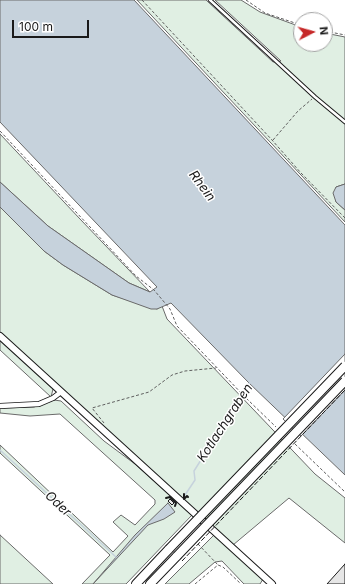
<!DOCTYPE html>
<html>
<head>
<meta charset="utf-8">
<style>
  body { margin:0 }
  #map { position:relative; width:345px; height:584px; overflow:hidden; background:#fff; font-family:Inter,sans-serif }
  canvas { display:block }
  .north { position:absolute; left:293px; top:12px; width:40px; height:40px; box-sizing:border-box; background:#fff; border:1px solid #a3a3a3; border-radius:50%; rotate:84deg; font-size:11px; font-weight:700; line-height:16px; text-align:center; color:#1a1a1a }
  .north::after { content:''; display:block; margin:auto; width:14px; height:18px; background:#c62828; clip-path:polygon(50% 0,100% 100%,50% 72%,0 100%) }
  .scale { position:absolute; left:12px; top:20px; width:77px; height:18px; box-sizing:border-box; border:2px solid #1a1a1a; border-top:0; padding-left:5px; font-size:12px; line-height:14px; white-space:nowrap; color:#1a1a1a; -webkit-text-stroke:3px #fff; paint-order:stroke }
</style>
</head>
<body>
<div id="map">
<canvas width="345" height="584"></canvas>
<div class="north">N</div>
<div class="scale">100 m</div>
</div>
<script>
const g = document.querySelector('canvas').getContext('2d');
g.lineJoin = 'round';
function paint(path, color) {
  g.fillStyle = color;
  g.fill(path, 'evenodd');
}
function poly(rows) {
  const path = new Path2D();
  for (const r of rows) {
    path.moveTo(r[0], r[1]);
    for (let i = 2; i < r.length; i += 2) path.lineTo(r[i], r[i + 1]);
  }
  return path;
}
function strokePath(path, color, width, dash) {
  g.strokeStyle = color;
  g.lineWidth = width;
  g.lineCap = dash ? 'butt' : 'round';
  g.setLineDash(dash || []);
  g.stroke(path);
}
function write(font, color, halo, rows, align = 'center') {
  g.font = font + ' Inter,sans-serif';
  g.lineWidth = 3;
  g.setLineDash([]);
  g.textBaseline = 'middle';
  g.strokeStyle = halo;
  g.fillStyle = color;
  for (const [text, x, y, turn = 0] of rows) {
    g.save();
    g.translate(x, y);
    g.rotate((+turn || 0) * Math.PI / 180);
    g.textAlign = isNaN(turn) ? turn : align;
    if (halo) g.strokeText(text, 0, 0);
    g.fillText(text, 0, 0);
    g.restore();
  }
}
const green = poly([
  [137,0,206,0,273,62,281,61,215,0,241,0,260,12,301,27,301,44,325,44,325,33,345,37,345,184,336,187,336,202,345,210,345,222,137,0],
  [0,134,80,219,150,292,129,283,48,226,0,182,0,134],
  [0,207,44,251,63,265,112,295,157,309,162,306,167,319,315,474,345,498,345,543,289,498,233,545,0,333,0,207],
  [0,340,53,389,51,397,0,350,0,340],
  [54,400,61,401,104,441,135,464,192,515,126,584,82,584,110,555,0,453,0,445,113,552,128,536,113,522,121,515,135,525,155,504,155,500,60,414,30,416,0,413,0,408,34,407,54,400],
  [0,535,53,584,0,584,0,535],
  [214,535,263,579,260,584,244,584,222,561,215,562,189,584,165,584,214,535]
]);
paint(green, '#e0efe3');
strokePath(green, '#6a6a6a', 1);
const water = poly([
  [0,0,134,0,345,225,345,475,249,383,171,303,157,309,151,309,112,295,63,265,44,251,0,207,0,182,48,226,129,283,150,292,157,287,0,122,0,0],
  [345,184,345,210,336,202,333,193,336,187,345,184],
  [168,503,175,512,164,519,148,525,93,584,135,535,168,503]
]);
paint(water, '#c6d2dc');
strokePath(water, '#6a6a6a', 1);
const pier = poly([
  [345,354,345,390,301,436,283,419,345,354]
]);
paint(pier, '#fff');
strokePath(pier, '#6a6a6a', 1);
strokePath(poly([
  [0,450,116,557],
  [183,498,195,480,194,471,250,382]
]), '#c6d2dc', 1.5);
const building = poly([
  [170,499,174,503,172,505,168,501,170,499],
  [345,564,345,584,327,584,345,564]
]);
paint(building, '#e6e6e6');
strokePath(building, '#1a1a1a', 1);
const service = poly([
  [210,0,315,97,345,122]
]);
const minor = poly([
  [0,406,39,404,53,398,61,392]
]);
const tertiary = poly([
  [0,336,272,584]
]);
const motorway = poly([
  [136,584,169,549],
  [150,584,177,556]
]);
strokePath(service, '#1a1a1a', 4.5);
strokePath(minor, '#1a1a1a', 6);
strokePath(tertiary, '#1a1a1a', 8);
strokePath(motorway, '#1a1a1a', 10);
strokePath(poly([
  [142,0,272,140,301,173,345,218],
  [246,0,265,13,301,25],
  [325,31,345,35],
  [0,131,136,276,154,290,170,309,177,326,246,398,276,427],
  [273,140,298,111,312,99],
  [104,423,92,408,149,392,172,375,185,371,216,368],
  [295,444,345,492],
  [198,544,218,565],
  [195,584,218,565,223,567,241,584]
]), '#5f5f5f', 1, [3, 2]);
strokePath(service, '#fff', 2.5);
strokePath(minor, '#fff', 4.5);
strokePath(tertiary, '#fff', 6);
strokePath(motorway, '#fff', 8);
const motorwayBridge = poly([
  [169,549,345,366],
  [177,556,345,381]
]);
strokePath(motorwayBridge, '#1a1a1a', 10, []);
strokePath(motorwayBridge, '#fff', 8);
strokePath(poly([
  [182,561,345,390]
]), '#1a1a1a', 1, [5, 2]);
strokePath(poly([
  [184,494,184,499,187,496,188,497],
  [166,498,170,497,176,503,175,506]
]), '#1a1a1a', 2);
write('italic 13px', '#1a1a1a', '#fff', [
  ["Rhein",202,186,53],
  ["Kotlachgraben",225,423,-57],
  ["Oder",58,504,43]
]);
</script>
</body>
</html>
